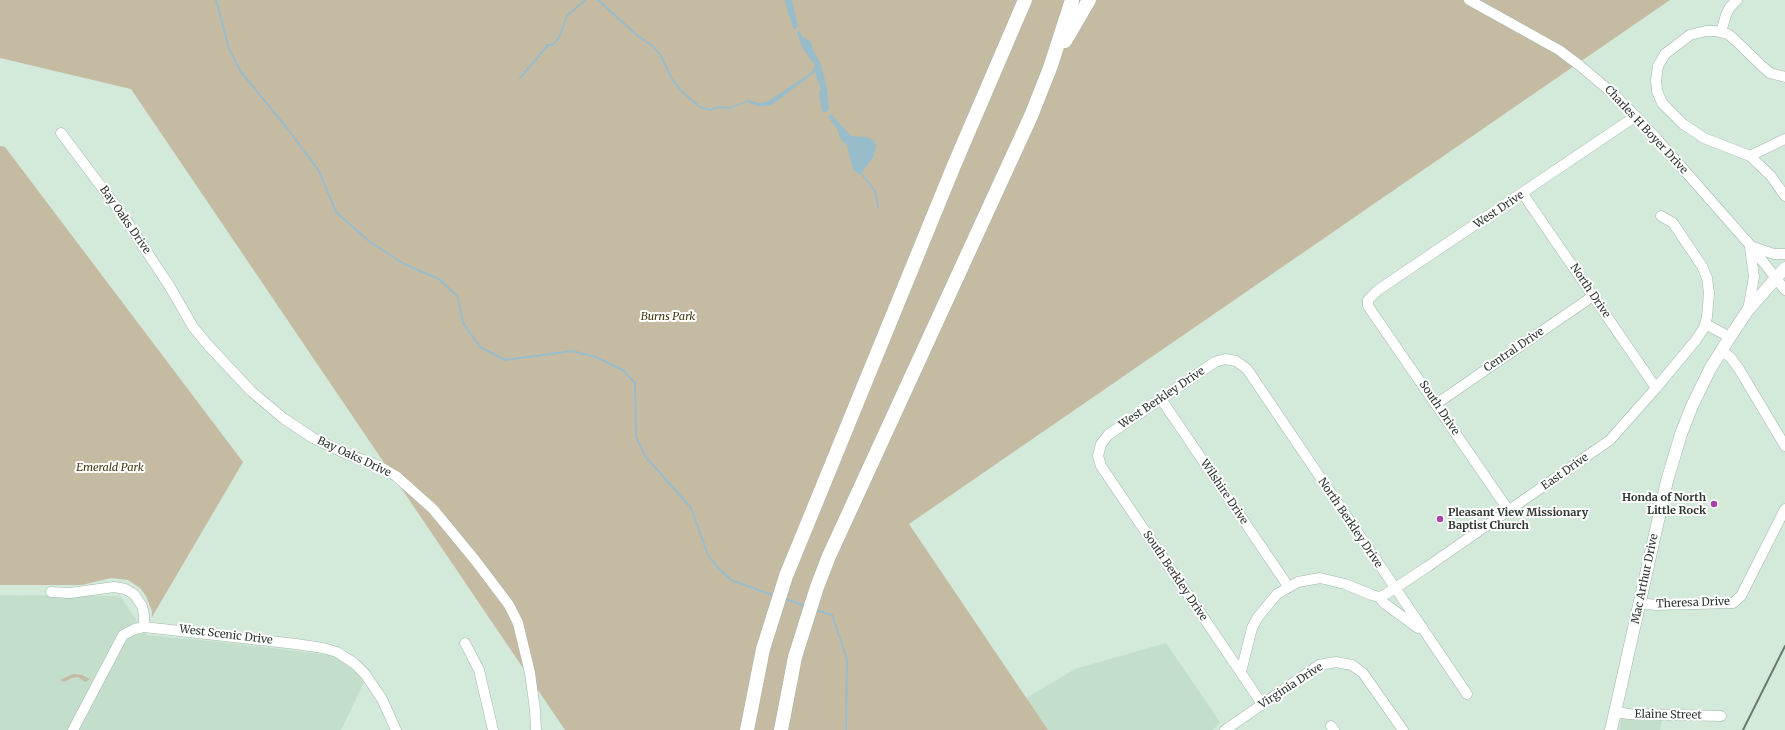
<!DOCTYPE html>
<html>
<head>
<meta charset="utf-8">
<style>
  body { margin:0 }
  canvas { display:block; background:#d3e9da }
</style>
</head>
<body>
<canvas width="1785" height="730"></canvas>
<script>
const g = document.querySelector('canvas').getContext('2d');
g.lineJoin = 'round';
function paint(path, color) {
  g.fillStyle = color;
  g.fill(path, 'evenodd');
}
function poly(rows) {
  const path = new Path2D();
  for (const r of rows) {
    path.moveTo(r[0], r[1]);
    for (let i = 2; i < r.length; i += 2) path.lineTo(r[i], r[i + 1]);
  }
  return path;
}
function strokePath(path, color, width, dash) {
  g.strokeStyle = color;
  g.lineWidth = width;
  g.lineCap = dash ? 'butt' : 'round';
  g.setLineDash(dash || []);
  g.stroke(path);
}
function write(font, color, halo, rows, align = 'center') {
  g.font = font + ' Merriweather,serif';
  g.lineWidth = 4;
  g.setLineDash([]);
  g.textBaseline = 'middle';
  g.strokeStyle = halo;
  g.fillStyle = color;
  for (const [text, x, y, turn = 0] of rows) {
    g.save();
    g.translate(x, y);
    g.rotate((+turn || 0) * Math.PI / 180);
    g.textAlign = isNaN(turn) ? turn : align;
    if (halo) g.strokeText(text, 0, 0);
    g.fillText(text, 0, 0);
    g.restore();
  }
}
paint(poly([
  [0,595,120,596,147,635,230,643,336,656,365,680,341,730,0,730],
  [1166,643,1220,722,1213,730,1039,730,1021,701,1075,669],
  [1621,719,1662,720,1660,730,1619,730]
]), '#c3dfcc');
paint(poly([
  [0,0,1670,0,909,524,1048,730,565,730,131,89,0,58],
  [0,146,5,147,243,462,152,617,152,611,146,596,140,588,128,580,111,578,82,585,0,585],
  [73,674,82,675,90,679,85,682,78,677,72,678,64,682,60,680]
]), '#c5bba2');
paint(poly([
  [785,0,792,0,798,26,794,30,786,7],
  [799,30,802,36,811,42,813,50,821,64,827,89,829,110,824,113,822,111,819,93,821,89,815,72,773,104,768,106,758,106,747,102,729,109,728,108,748,100,759,103,767,102,812,72,815,65,803,49,797,33],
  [831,114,851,136,868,137,874,141,876,145,874,156,860,175,853,170,847,145,841,140,837,129,828,117]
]), '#98bcca');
strokePath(poly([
  [216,0,229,49,241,72,287,128,319,171,336,212,369,241,404,264,439,279,458,297,463,323,480,347,505,360,572,351,596,357,623,370,635,383,636,437,646,457,691,508,708,555,718,568,731,580,775,596],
  [598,0,638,36,654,47,661,56,672,79,681,91,700,107,710,110,719,107,731,108],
  [520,78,548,45,552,45,559,38,567,16,585,0],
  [861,173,875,191,878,207],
  [785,599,806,606],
  [815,610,832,615,847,659,846,730]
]), '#98bcca', 2);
const minor = poly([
  [1469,0,1559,50,1579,65,1617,97,1656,138,1750,245,1785,290],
  [1721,32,1726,15,1730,7,1737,0],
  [1785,77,1770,73,1763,67,1735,40,1728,34,1715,31,1706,31,1690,35,1665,54,1658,66,1656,80,1657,91,1662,103,1683,124,1704,138,1750,156,1771,176,1785,196],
  [61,133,124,217,170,287,193,327,208,345,251,391,283,418,313,438,349,455,377,465,396,476,433,509,475,560,509,605,518,623,530,673,535,710,536,730],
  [1750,156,1785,139],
  [1523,194,1656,388],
  [1750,246,1774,254,1785,254],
  [1748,310,1754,277,1750,247],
  [1705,324,1730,337],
  [1721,350,1731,358,1739,369,1785,446],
  [1161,399,1288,586],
  [1436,404,1593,296],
  [1509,511,1368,306,1368,300,1378,290,1636,116],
  [51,592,70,593,114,587,125,589,134,594,142,606,144,615,144,627],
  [1379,597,1386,594,1427,567,1610,440,1656,388,1696,340,1704,328,1707,317,1709,293,1707,278,1702,266,1673,223,1661,216],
  [1640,603,1656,605,1733,603,1741,596,1785,509],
  [465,643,479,670,493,730],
  [1241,672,1252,628,1258,617,1277,594,1298,582,1320,578,1345,584,1372,595,1379,597,1384,603,1418,628],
  [1262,704,1101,466,1098,456,1101,444,1108,435,1215,362,1225,359,1236,361,1247,369,1467,694],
  [1616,712,1629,714,1721,716],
  [1331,726,1334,730],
  [73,730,123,635,135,629,144,627,296,644,323,648,337,652,354,663,365,674,382,699,396,730],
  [1225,730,1319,665,1336,662,1352,665,1363,673,1403,730]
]);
const major = poly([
  [1611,730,1667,481,1681,434,1692,406,1710,369,1730,337,1748,310,1785,268]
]);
const highway = poly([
  [1065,41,1089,0],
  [747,730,763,649,786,576,955,163,1025,0],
  [781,730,795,657,817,587,829,556,1031,116,1050,68,1072,0]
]);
strokePath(minor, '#a2b7a9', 11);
strokePath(major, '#a2b7a9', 13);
strokePath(highway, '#a2b7a9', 15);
strokePath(minor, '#fff', 10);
strokePath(major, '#fff', 12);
strokePath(highway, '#fff', 14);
strokePath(poly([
  [1743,730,1785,646]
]), '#6a786e', 2);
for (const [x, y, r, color] of [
  [1714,504,4,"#a743a9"],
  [1440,519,4,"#a743a9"]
]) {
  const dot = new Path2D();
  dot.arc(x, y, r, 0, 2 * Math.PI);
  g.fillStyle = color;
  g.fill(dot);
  strokePath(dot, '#fff', 1.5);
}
write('11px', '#2d3630', '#fff', [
  ["Charles H Boyer Drive",1646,130,47],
  ["West Drive",1499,210,-34],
  ["Bay Oaks Drive",125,220,55],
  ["North Drive",1590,291,56],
  ["Central Drive",1514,350,-34],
  ["West Berkley Drive",1162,398,-34],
  ["South Drive",1439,408,56],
  ["Bay Oaks Drive",354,457,25],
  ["East Drive",1565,472,-35],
  ["Wilshire Drive",1224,492,56],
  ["North Berkley Drive",1350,523,56],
  ["South Berkley Drive",1175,576,56],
  ["Mac Arthur Drive",1645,579,-78],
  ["Theresa Drive",1693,603,-2],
  ["West Scenic Drive",226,635,7],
  ["Virginia Drive",1291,686,-33],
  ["Elaine Street",1668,715,1]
]);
write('italic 11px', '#44350d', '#fff', [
  ["Burns Park",668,317],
  ["Emerald Park",110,468]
]);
write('bold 11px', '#2d3630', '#fff', [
  ["Honda of North",1706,498],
  ["Little Rock",1706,511],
  ["Pleasant View Missionary",1448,513,"left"],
  ["Baptist Church",1448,526,"left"]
], 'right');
</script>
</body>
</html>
